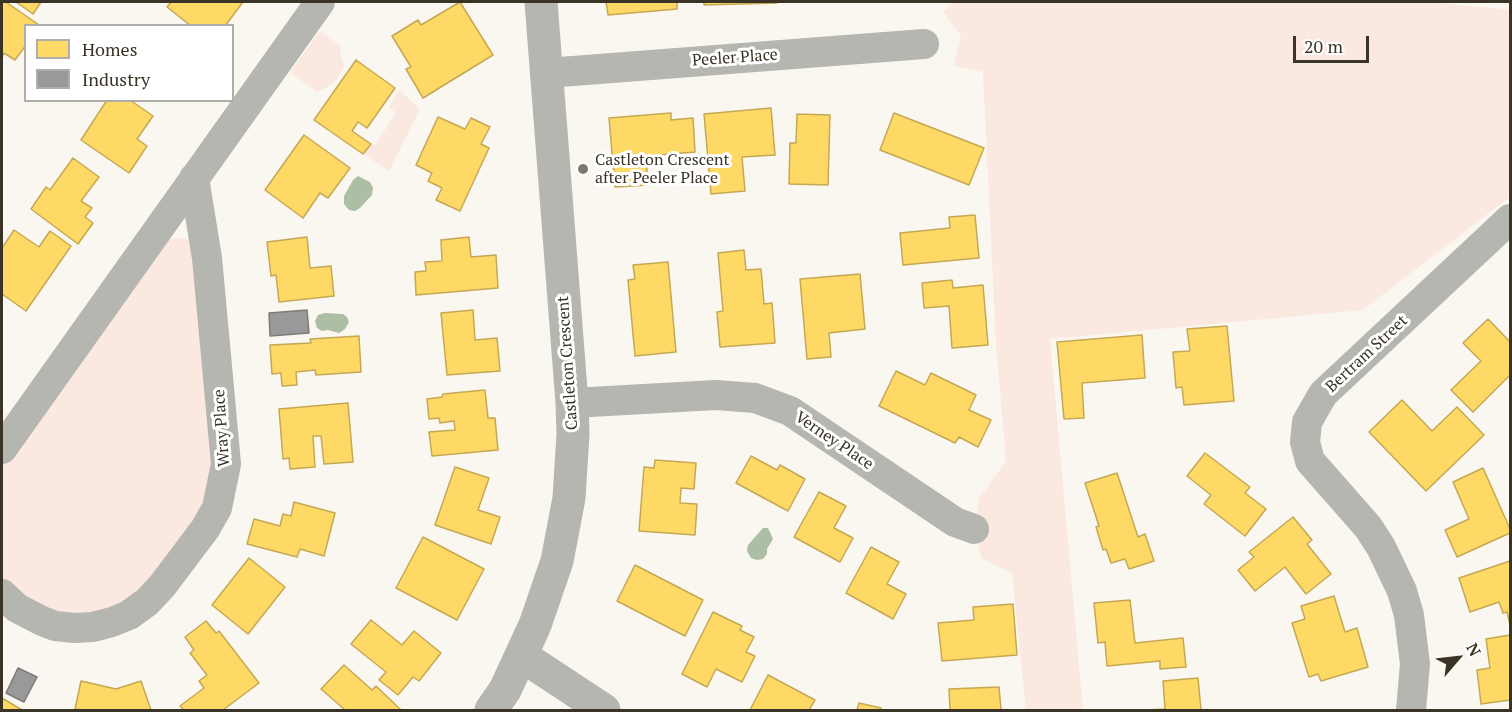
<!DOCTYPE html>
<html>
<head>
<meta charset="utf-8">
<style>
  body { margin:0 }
  #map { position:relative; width:1512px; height:712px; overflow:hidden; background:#faf7f0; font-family:"PT Serif",serif }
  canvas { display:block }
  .frame { position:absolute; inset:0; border:3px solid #3a3427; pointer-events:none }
  .legend { position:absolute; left:24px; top:24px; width:210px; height:78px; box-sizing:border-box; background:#fff; border:2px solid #b0aea9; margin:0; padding:8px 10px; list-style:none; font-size:18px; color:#3a3427 }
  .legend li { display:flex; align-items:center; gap:12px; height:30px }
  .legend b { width:30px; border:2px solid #b0aea9 }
  .north { position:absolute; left:1428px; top:628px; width:60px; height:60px; -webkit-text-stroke:4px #fff; paint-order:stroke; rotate:62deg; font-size:16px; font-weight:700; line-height:24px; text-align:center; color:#3a3427 }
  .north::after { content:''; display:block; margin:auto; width:21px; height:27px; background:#3a3427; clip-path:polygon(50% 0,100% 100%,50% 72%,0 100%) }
  .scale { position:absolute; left:1293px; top:36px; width:76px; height:27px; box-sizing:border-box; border:3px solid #3a3427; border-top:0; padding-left:8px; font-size:18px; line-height:21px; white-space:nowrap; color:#3a3427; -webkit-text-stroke:4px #fff; paint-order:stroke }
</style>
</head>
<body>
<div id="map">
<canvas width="1512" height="712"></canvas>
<div class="frame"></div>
<ul class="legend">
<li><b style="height:16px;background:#ffd966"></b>Homes</li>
<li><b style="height:16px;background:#999"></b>Industry</li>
</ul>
<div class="north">N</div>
<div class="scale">20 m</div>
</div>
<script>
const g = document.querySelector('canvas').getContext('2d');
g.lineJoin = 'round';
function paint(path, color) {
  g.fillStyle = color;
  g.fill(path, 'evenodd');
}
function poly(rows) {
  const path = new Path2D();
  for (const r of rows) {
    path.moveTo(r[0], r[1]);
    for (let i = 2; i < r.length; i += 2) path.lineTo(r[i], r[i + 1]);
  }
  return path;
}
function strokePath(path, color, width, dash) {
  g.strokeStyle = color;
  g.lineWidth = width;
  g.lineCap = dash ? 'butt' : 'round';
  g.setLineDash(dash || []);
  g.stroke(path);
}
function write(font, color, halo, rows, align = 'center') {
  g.font = font + ' "PT Serif",serif';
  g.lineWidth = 6;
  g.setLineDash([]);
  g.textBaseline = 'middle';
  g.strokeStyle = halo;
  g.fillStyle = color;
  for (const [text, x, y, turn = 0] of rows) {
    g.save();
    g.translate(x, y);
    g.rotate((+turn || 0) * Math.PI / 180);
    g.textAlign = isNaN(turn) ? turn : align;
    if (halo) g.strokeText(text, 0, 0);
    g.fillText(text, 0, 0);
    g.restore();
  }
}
paint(poly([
  [954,2,1432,2,1510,10,1510,197,1363,310,1050,339,1083,710,1026,710,1012,573,981,558,974,529,980,497,1006,461,996,344,983,72,954,66,961,36,943,12],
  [319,32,322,32,341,47,340,52,344,67,337,79,329,86,317,92,293,75,291,71],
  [399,90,420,109,389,171,363,154,371,144,375,145,396,113,389,107],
  [173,238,184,238,191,241,214,493,151,588,104,615,49,613,6,583,2,577,2,466,158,245]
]), '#fbe8e0');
paint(poly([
  [358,176,370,182,373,188,372,195,360,208,355,211,349,210,344,204,344,196,353,180],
  [325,313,343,314,347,317,349,322,345,329,339,333,328,330,322,331,317,328,315,321,318,315],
  [763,528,768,528,773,539,767,549,767,554,763,559,757,560,751,558,747,551,748,545]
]), '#acbea3');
const homes = poly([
  [2,2,6,2,39,25,26,26,26,45,15,60,4,53,2,58,2,2],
  [16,2,41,2,33,14,16,2],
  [171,2,243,2,225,26,191,26,167,7,171,2],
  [460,2,493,55,423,98,406,69,411,67,392,36,418,20,421,25,460,2],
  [606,2,677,2,677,9,608,15,606,2],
  [704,2,777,2,777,3,704,5,704,2],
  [356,60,395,88,367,128,358,122,352,131,371,144,363,154,314,120,356,60],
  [107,100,130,100,153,116,137,139,147,146,129,173,81,140,107,100],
  [771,108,775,155,742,157,745,191,711,194,704,114,771,108],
  [671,113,671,120,693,118,695,152,646,156,648,185,615,187,609,118,671,113],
  [894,113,984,148,969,185,880,150,894,113],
  [797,114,830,115,828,185,789,184,790,143,796,143,797,114],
  [438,117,465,129,471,118,490,127,481,144,489,148,460,211,436,200,442,188,428,181,432,173,416,165,438,117],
  [304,135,350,168,328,198,320,193,303,218,265,190,304,135],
  [73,158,99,177,81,201,92,208,85,217,93,223,78,244,31,209,46,187,50,190,73,158],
  [975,215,979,258,903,265,900,233,950,228,949,217,975,215],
  [14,230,39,247,50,231,71,246,26,311,2,294,2,248,14,230],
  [307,237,310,268,331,266,334,296,279,302,276,275,271,276,267,242,307,237],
  [469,237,471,257,496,255,498,288,416,295,415,272,426,271,425,262,442,261,441,240,469,237],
  [744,250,746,270,761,269,764,304,772,303,775,343,720,347,717,312,723,311,718,253,744,250],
  [668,262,676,352,635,356,628,280,635,279,633,265,668,262],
  [860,274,865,329,829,333,831,357,807,359,800,279,860,274],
  [952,280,953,288,983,285,988,345,952,348,949,306,924,308,922,283,952,280],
  [473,310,475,340,497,338,500,371,447,375,441,313,473,310],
  [1488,319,1510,342,1510,375,1473,412,1451,390,1481,361,1463,343,1488,319],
  [1227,326,1234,401,1184,405,1182,387,1176,388,1173,352,1190,351,1187,329,1227,326],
  [1142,335,1145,378,1082,383,1084,418,1064,419,1057,342,1142,335],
  [359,336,361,372,316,375,315,370,296,372,297,385,282,386,281,373,272,374,270,345,311,343,310,339,359,336],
  [896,371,925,385,931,373,976,395,969,410,991,420,978,447,959,437,955,443,879,406,896,371],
  [485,390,488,418,495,418,498,450,432,456,429,432,455,430,454,421,440,423,439,418,429,419,427,399,442,397,443,394,485,390],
  [1402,400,1432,431,1457,407,1484,435,1426,491,1369,432,1402,400],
  [348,403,353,462,324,464,321,436,313,436,315,467,290,469,289,458,283,459,279,409,348,403],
  [1205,453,1250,487,1245,493,1266,509,1245,536,1204,504,1211,495,1187,476,1205,453],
  [751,456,777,470,780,465,805,479,788,511,736,483,751,456],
  [655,460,696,463,694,489,681,488,680,503,697,504,695,535,639,531,644,467,654,468,655,460],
  [455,467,489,478,478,510,500,517,491,544,435,525,455,467],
  [1483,468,1510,529,1510,533,1457,557,1445,530,1469,519,1453,482,1483,468],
  [1117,473,1138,537,1145,534,1154,561,1129,569,1125,559,1111,563,1106,549,1103,550,1096,527,1099,526,1085,483,1117,473],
  [819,492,846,506,834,528,853,538,840,562,794,537,819,492],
  [294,502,335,513,324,556,300,549,297,557,247,544,254,519,280,526,283,514,291,516,294,502],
  [1293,517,1312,540,1307,544,1331,574,1306,594,1285,567,1255,591,1238,570,1254,557,1249,552,1293,517],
  [423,537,484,569,457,620,396,588,423,537],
  [871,547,899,562,887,584,906,594,893,619,846,593,871,547],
  [249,558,285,587,248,634,212,605,249,558],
  [1510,561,1510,625,1507,612,1503,613,1499,602,1470,612,1459,578,1510,561],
  [635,565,703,600,685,636,617,601,635,565],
  [1334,596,1345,632,1357,628,1368,667,1321,681,1318,674,1309,677,1292,623,1305,619,1301,606,1334,596],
  [1130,600,1135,643,1183,638,1186,667,1160,669,1160,661,1107,666,1105,642,1098,643,1094,603,1130,600],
  [1013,604,1017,655,942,661,938,623,974,620,973,607,1013,604],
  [713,612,742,626,740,630,754,637,746,652,755,656,742,682,716,669,707,687,682,674,713,612],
  [371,620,402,645,414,631,441,653,419,681,413,677,398,695,379,680,386,672,351,644,371,620],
  [206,621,216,633,219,631,259,683,223,710,184,710,180,706,204,688,199,681,207,675,190,653,194,650,185,637,206,621],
  [1510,635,1510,700,1481,704,1477,670,1490,668,1486,639,1510,635],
  [344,665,372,690,376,686,401,710,345,710,321,689,344,665],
  [768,675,815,700,809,710,750,710,768,675],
  [1198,678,1201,710,1147,710,1165,709,1163,681,1198,678],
  [81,681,116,689,141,681,151,710,84,710,75,709,81,681],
  [999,687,1001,710,950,710,949,689,999,687],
  [2,698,22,710,2,710,2,698],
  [859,703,881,708,880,710,857,710,859,703]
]);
paint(homes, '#ffd966');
strokePath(homes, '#c4a853', 1.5);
const industry = poly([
  [307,310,309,333,270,336,269,313,307,310],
  [18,668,37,677,24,702,6,693,18,668]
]);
paint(industry, '#999');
strokePath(industry, '#7c7b77', 1.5);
strokePath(poly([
  [547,73,924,44],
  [572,403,716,395,755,398,790,411,955,522,974,529],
  [2,449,320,2],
  [2,594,17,608,42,621,55,626,75,628,93,627,112,622,129,615,147,602,162,586,205,529,217,508,226,464,207,258,194,178],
  [1411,710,1415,664,1409,615,1402,591,1381,547,1368,527,1310,461,1305,442,1307,422,1323,394,1510,219]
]), '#b4b6af', 30);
strokePath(poly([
  [522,656,604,710],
  [491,710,505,690,535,625,557,561,569,498,573,434,572,403,541,2]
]), '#b4b6af', 33);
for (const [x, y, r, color] of [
  [583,169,6,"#7d786d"]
]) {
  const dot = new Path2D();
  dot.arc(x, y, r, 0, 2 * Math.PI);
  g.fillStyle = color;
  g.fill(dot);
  strokePath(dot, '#fff', 2);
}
write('16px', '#3a3427', '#fff', [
  ["Peeler Place",735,58,-4],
  ["Bertram Street",1367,354,-43],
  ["Castleton Crescent",568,363,-94],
  ["Wray Place",222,428,-94],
  ["Verney Place",834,441,34]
]);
write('16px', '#3a3427', '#fff', [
  ["Castleton Crescent",595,160],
  ["after Peeler Place",595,178]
], 'left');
</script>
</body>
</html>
